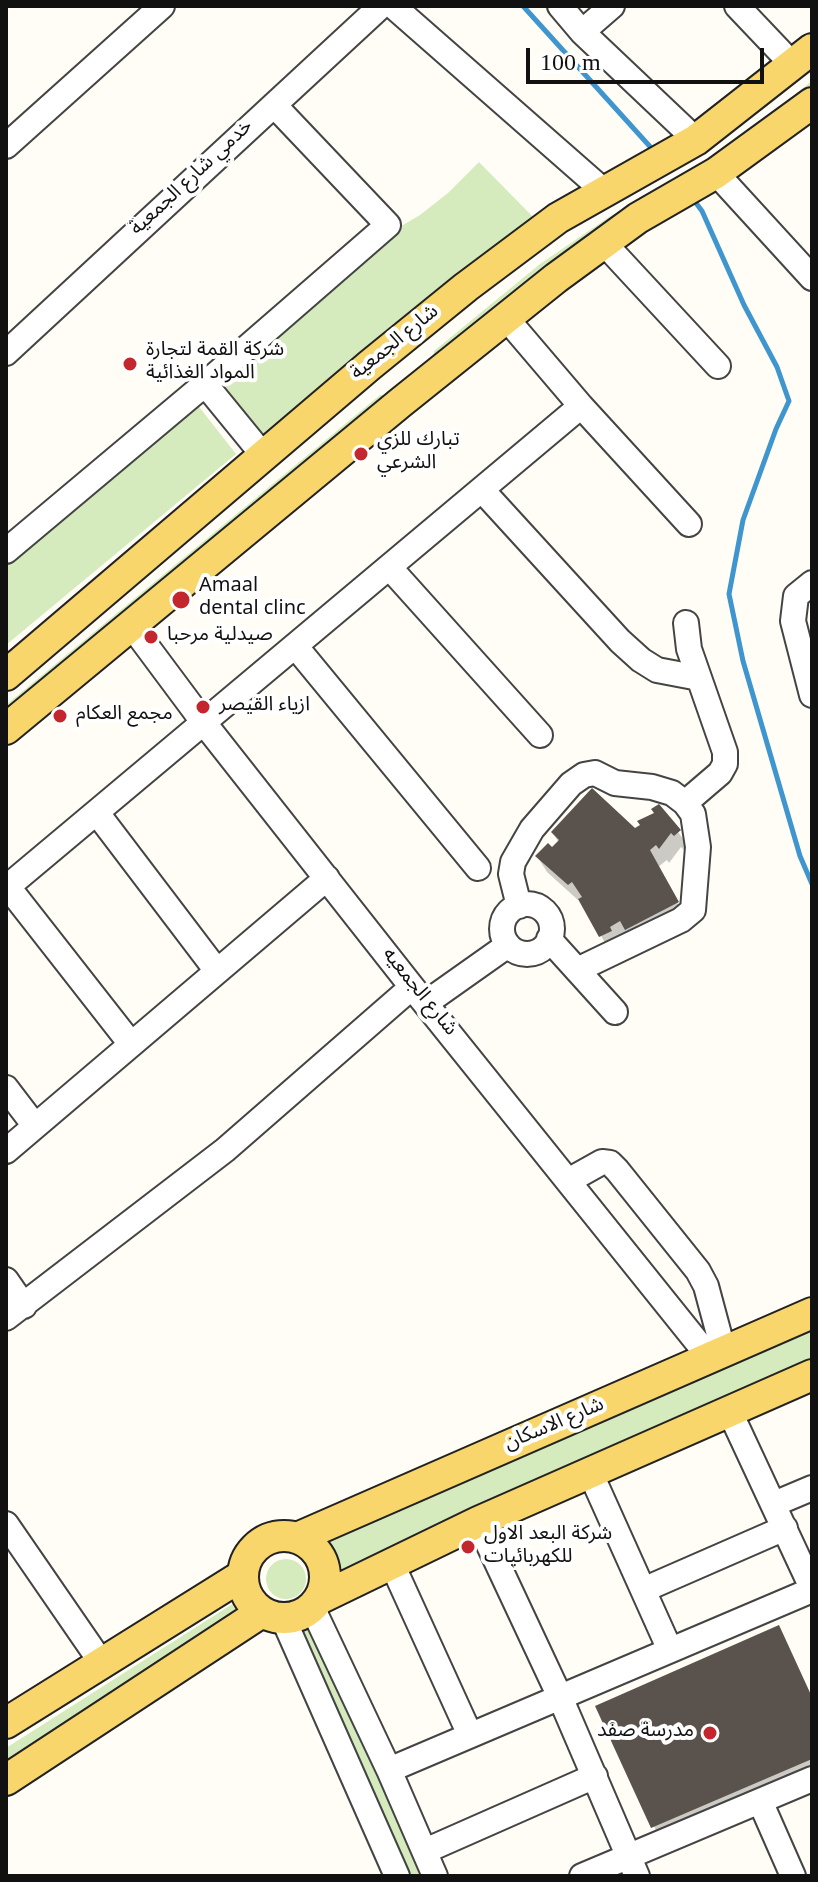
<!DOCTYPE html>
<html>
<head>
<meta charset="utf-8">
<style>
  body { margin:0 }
  #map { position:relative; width:818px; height:1882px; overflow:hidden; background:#fffdf5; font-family:Georgia,serif }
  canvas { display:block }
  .frame { position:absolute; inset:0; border:8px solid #111; pointer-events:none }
  .scale { position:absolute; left:526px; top:48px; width:238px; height:36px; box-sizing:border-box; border:4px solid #111; border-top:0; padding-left:10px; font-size:24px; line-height:28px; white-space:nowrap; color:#111; -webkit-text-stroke:6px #fff; paint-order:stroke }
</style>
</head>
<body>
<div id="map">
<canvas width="818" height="1882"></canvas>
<div class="frame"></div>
<div class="scale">100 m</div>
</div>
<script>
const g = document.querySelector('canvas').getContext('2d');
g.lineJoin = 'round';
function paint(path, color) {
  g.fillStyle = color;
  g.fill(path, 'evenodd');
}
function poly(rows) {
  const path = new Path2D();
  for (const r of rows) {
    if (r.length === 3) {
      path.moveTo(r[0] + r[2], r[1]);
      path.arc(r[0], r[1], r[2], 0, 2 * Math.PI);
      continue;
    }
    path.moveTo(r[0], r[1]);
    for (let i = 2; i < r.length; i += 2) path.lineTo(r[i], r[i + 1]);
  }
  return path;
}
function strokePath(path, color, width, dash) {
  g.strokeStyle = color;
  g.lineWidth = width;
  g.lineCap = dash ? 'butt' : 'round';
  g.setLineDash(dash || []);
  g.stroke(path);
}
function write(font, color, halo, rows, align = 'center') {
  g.font = font + ' Georgia,"Noto Sans Arabic",serif';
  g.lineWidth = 8;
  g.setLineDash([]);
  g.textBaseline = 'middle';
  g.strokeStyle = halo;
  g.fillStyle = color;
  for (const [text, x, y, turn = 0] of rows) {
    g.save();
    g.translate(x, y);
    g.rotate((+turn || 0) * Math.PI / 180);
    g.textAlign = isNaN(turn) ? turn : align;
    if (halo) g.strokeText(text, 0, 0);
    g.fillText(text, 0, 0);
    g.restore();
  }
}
paint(poly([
  [812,81,812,94,433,359,434,351,540,264,612,215,689,178],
  [479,162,538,222,265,449,203,382,386,235,420,215,448,193],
  [189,394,236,454,6,645,6,547],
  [380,395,387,395,6,721,6,705],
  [812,1327,812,1362,343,1571,329,1541],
  [286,1579,20],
  [234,1603,243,1614,6,1765,6,1748],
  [309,1622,422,1876,406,1876,296,1629]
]), '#d5ebbd');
paint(poly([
  [659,806,689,847,684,850,681,847,669,863,667,860,658,867,686,919,610,952,580,898,578,900,547,872,537,856,552,850,559,843,553,833,635,830,656,814],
  [812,1699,812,1773,660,1839,598,1707]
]), '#0003');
strokePath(poly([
  [523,6,654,151],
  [693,199,702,211,744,305,777,367,789,401,776,429,743,520,729,594,743,661,800,856,812,884]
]), '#3f96cf', 5);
paint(poly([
  [592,788,635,828,640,825,637,821,654,813,651,809,659,804,681,830,674,836,671,833,659,849,656,845,650,850,679,902,625,930,620,921,610,927,612,931,599,937,578,899,582,897,572,882,568,885,535,856,548,843,552,847,559,840,551,832],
  [779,1625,812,1697,812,1759,651,1828,595,1706]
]), '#5a524d');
const minor = poly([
  [393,6,605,192],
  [560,6,582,32,696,140],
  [737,6,793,65],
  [582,32,612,6],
  [6,146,162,6],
  [716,173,812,278],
  [603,242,718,366],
  [506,318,581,406,689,524],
  [6,353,381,6],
  [205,384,263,455],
  [482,490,620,641,641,660,657,670,699,678],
  [6,551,205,384,388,225,274,105],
  [390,568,540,735],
  [812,583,796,596,793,621,812,695],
  [131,625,204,723,412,987,710,1358],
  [296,647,478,868],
  [685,803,720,773,725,764,725,752,689,649,686,623],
  [97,813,217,971],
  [8,887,131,1044],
  [6,888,581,406],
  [527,929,25],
  [519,906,511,874,513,862,532,829,571,784,584,775,595,773,615,783,652,787,672,793,685,803,693,814,698,847,693,910,681,920,577,970],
  [549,939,615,1012],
  [426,1003,508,945],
  [6,1088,35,1126],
  [6,1151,327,878],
  [568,1181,602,1162,610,1163,617,1170,698,1271,706,1286,724,1353],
  [6,1280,24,1306],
  [6,1318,225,1150,412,987],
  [729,1410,812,1588],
  [590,1472,670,1650],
  [774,1504,812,1488],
  [478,1522,560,1697,637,1876],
  [6,1524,101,1662],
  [392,1564,470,1735],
  [643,1590,785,1528],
  [312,1607,389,1770,435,1876],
  [283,1618,397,1876],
  [389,1770,812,1590],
  [760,1801,793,1876],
  [425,1851,595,1776],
  [582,1876,812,1779]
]);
const major = poly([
  [6,675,370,365,466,287,558,218,696,140,812,49],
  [6,729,400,403,556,278,638,218,716,173,812,103],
  [284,1577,41],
  [297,1538,812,1313],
  [319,1599,478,1522,812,1375],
  [6,1723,243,1575],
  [6,1780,262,1612]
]);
strokePath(minor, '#444', 28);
strokePath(major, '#222', 34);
strokePath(minor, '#fff', 24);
strokePath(major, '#f9d66b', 30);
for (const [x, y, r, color] of [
  [130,364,8,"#c4262e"],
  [361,454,8,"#c4262e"],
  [181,600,10,"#c4262e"],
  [151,637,8,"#c4262e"],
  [203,707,8,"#c4262e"],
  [60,716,8,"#c4262e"],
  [468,1547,8,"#c4262e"],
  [710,1733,8,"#c4262e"]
]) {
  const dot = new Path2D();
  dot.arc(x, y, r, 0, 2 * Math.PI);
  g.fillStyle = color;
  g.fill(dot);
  strokePath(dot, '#fff', 3);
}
write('20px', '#111', '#fff', [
  ["خدمي شارع الجمعية",193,179,-43],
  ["شارع الجمعية",396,344,-39],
  ["شارع الجمعيه",418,993,51],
  ["شارع الاسكان",555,1426,-23]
]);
write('20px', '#111', '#fff', [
  ["شركة القمة لتجارة",146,352],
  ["المواد الغذائية",146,375],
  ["تبارك للزي",377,442],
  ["الشرعي",377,465],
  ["Amaal",199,588],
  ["dental clinc",199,611],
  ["صيدلية مرحبا",167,637],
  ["ازياء القيصر",219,707],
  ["مجمع العكام",76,716],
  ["شركة البعد الاول",484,1536],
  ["للكهربائيات",484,1559],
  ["مدرسة صفد",694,1733,"right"]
], 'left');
</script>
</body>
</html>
